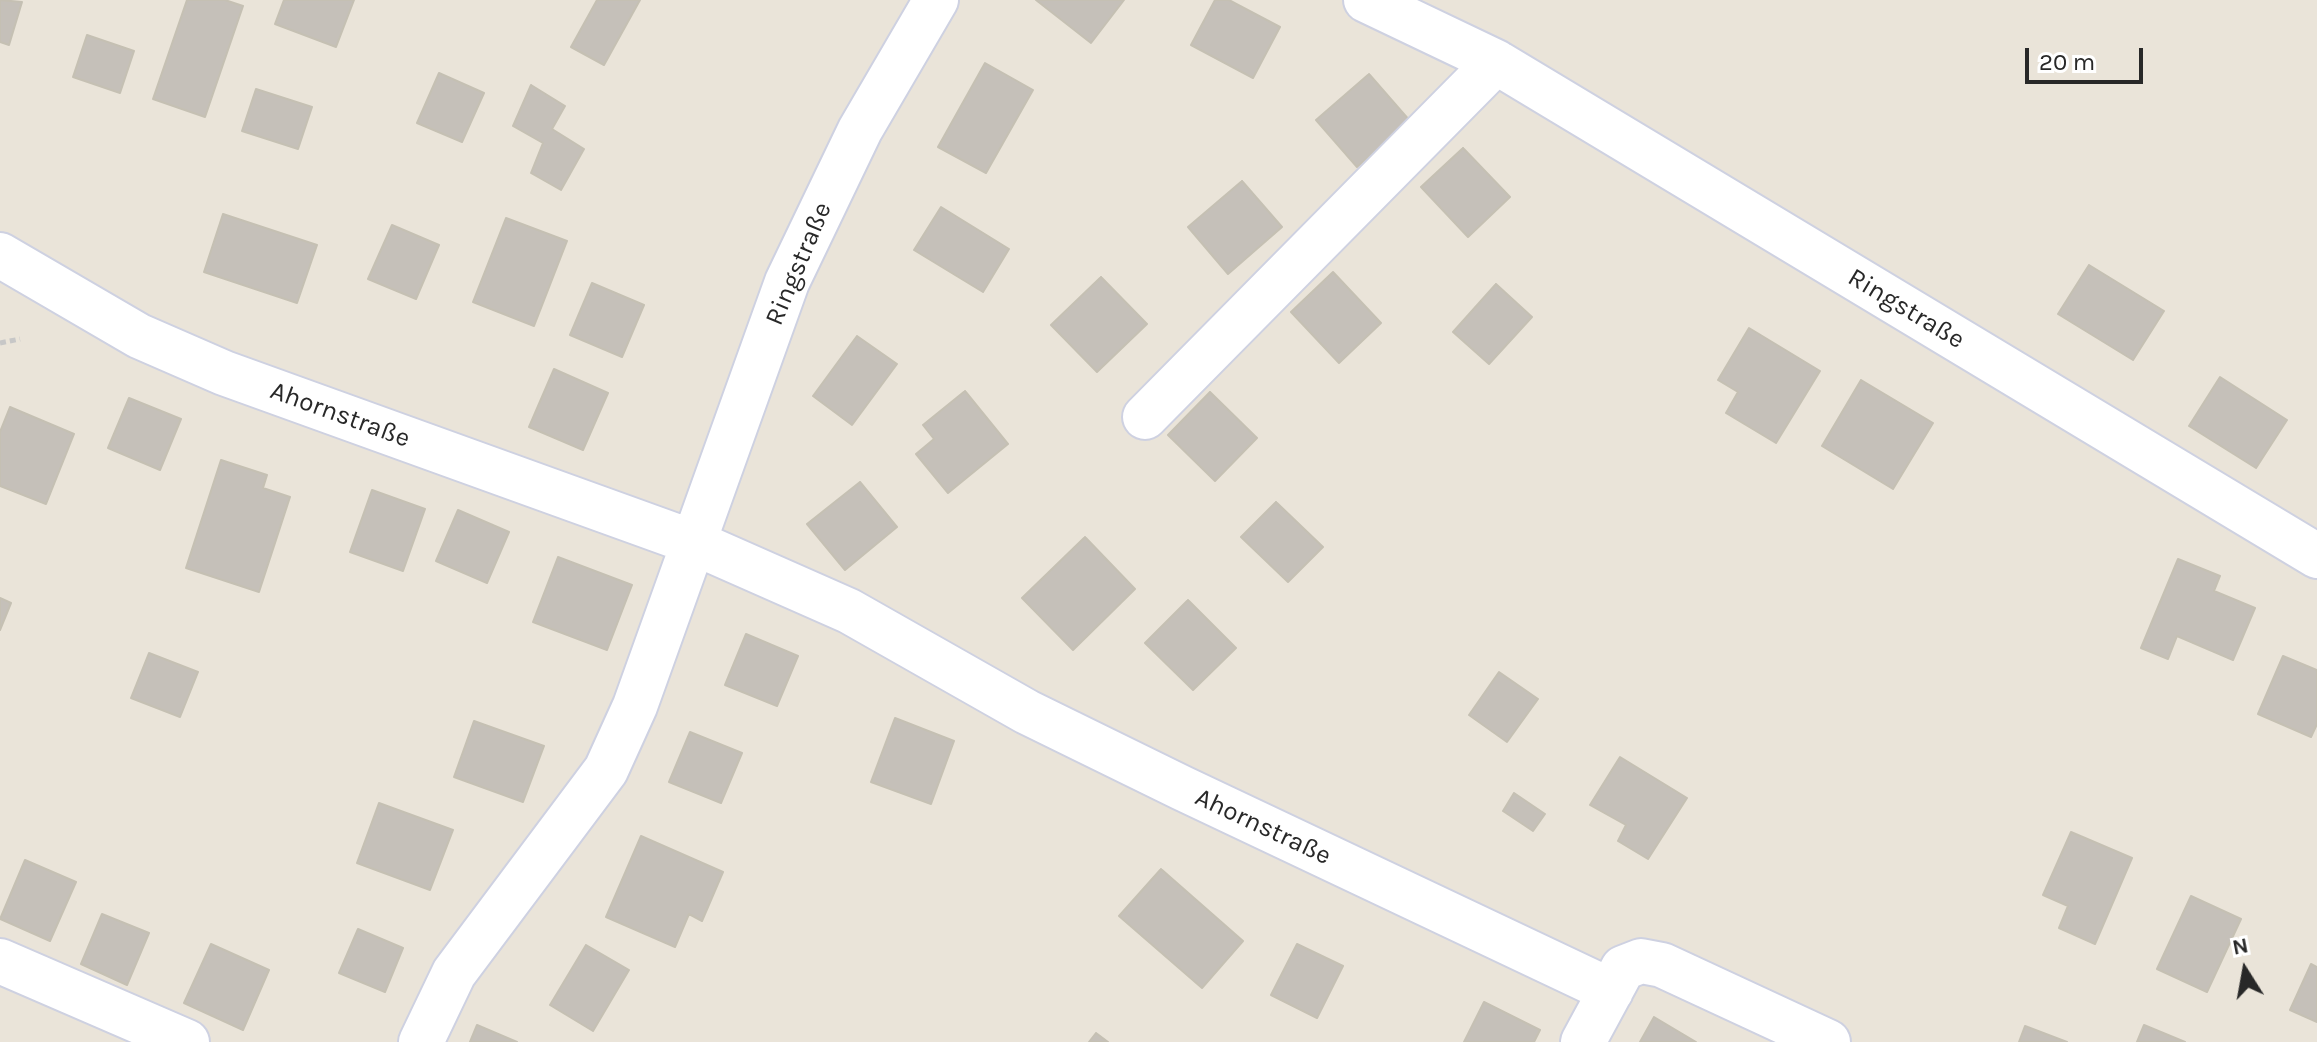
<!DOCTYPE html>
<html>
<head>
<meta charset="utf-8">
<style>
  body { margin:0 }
  #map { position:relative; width:2317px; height:1042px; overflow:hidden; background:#eae4d9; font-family:Karla,sans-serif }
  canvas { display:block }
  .north { position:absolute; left:2205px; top:930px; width:80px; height:80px; -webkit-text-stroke:6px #fff; paint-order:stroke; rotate:349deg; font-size:22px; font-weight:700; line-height:32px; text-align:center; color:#282828 }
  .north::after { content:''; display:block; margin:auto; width:28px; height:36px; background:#282828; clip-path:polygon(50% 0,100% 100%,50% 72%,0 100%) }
  .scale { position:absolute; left:2025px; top:48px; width:118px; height:36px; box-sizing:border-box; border:4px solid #282828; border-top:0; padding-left:10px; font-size:24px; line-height:28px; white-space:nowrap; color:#282828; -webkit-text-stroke:6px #fff; paint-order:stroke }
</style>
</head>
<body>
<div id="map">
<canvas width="2317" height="1042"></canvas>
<div class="north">N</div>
<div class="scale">20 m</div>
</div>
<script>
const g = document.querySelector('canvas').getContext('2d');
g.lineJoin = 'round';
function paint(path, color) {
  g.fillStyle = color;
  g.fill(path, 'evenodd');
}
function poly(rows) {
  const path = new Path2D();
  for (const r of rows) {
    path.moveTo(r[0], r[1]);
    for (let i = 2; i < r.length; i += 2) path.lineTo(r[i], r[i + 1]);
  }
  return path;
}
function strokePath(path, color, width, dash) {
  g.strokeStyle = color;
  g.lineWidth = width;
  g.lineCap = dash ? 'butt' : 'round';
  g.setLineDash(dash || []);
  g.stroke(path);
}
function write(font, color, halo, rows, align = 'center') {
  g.font = font + ' Karla,sans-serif';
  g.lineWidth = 6;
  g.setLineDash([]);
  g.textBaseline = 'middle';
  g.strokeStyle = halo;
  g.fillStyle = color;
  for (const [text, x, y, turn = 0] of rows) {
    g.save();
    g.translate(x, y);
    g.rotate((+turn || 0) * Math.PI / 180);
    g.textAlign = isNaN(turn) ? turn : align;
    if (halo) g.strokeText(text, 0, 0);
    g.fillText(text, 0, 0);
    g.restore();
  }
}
const building = poly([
  [0,0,22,2,9,45,0,42,0,0],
  [187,0,225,0,243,6,205,117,153,99,187,0],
  [284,0,354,0,336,47,275,24,284,0],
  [597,0,640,0,604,65,571,47,597,0],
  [1036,0,1124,0,1091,43,1036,0],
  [1215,0,1229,0,1280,27,1253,78,1191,45,1215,0],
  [87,35,134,51,120,93,73,77,87,35],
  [985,63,1033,90,986,173,938,147,985,63],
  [439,73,484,93,462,142,417,123,439,73],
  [1369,74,1410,121,1357,167,1316,120,1369,74],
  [531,85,565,106,552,129,584,149,561,190,531,173,543,143,513,126,531,85],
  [256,89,312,107,298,149,242,131,256,89],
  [1463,148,1510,197,1468,237,1421,187,1463,148],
  [1242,181,1282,227,1228,274,1188,227,1242,181],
  [941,207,1009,249,983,292,914,250,941,207],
  [223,214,317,245,297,303,204,272,223,214],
  [506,218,567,241,534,326,473,302,506,218],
  [392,225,439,245,416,299,368,279,392,225],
  [2089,265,2164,311,2133,360,2058,314,2089,265],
  [1333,272,1381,323,1339,363,1291,312,1333,272],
  [1101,277,1147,324,1097,372,1051,325,1101,277],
  [592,283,644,305,622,357,570,335,592,283],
  [1496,284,1532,317,1489,364,1453,332,1496,284],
  [1749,328,1820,371,1776,443,1726,413,1738,392,1718,380,1749,328],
  [857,336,897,364,852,425,813,396,857,336],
  [554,369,608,393,583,450,529,427,554,369],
  [2220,377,2287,420,2256,468,2189,426,2220,377],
  [1861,380,1933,423,1893,489,1822,446,1861,380],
  [965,391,1008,444,948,493,916,454,934,439,923,425,965,391],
  [1210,392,1257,438,1215,481,1168,435,1210,392],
  [129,398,181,419,160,470,108,448,129,398],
  [10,407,74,434,46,504,0,486,0,432,10,407],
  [221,460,267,475,263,488,290,497,259,592,186,568,221,460],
  [860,482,897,527,845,570,807,524,860,482],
  [372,490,425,509,403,571,350,552,372,490],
  [1276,502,1323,547,1288,582,1241,537,1276,502],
  [458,510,509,532,487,583,436,561,458,510],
  [1085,537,1135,589,1073,650,1022,598,1085,537],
  [558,557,632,585,607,650,533,622,558,557],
  [2178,559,2220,576,2214,591,2255,608,2233,660,2177,636,2168,659,2141,648,2178,559],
  [0,598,11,603,0,630,0,598],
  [1188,600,1236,648,1193,690,1145,643,1188,600],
  [746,634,798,656,777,706,725,685,746,634],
  [149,653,198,672,180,717,131,698,149,653],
  [2283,656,2317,670,2317,724,2311,737,2258,714,2283,656],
  [1499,672,1538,699,1507,742,1469,715,1499,672],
  [895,718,954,741,931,804,871,782,895,718],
  [474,721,544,746,523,802,454,777,474,721],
  [690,732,742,753,721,803,669,782,690,732],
  [1620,757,1687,798,1648,859,1618,841,1626,825,1590,805,1620,757],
  [1514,793,1545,814,1533,831,1503,811,1514,793],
  [379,803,453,830,430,890,357,863,379,803],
  [2071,832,2132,858,2095,944,2059,928,2068,906,2043,895,2071,832],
  [641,836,723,872,702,921,689,914,675,947,606,917,641,836],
  [25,860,76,882,50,941,0,919,25,860],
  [1161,869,1243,941,1202,988,1119,916,1161,869],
  [2191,896,2241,919,2207,992,2157,969,2191,896],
  [102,914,149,933,127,985,81,964,102,914],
  [358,929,403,948,385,992,339,973,358,929],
  [211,944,269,970,243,1030,184,1003,211,944],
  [1297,944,1343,966,1317,1018,1271,995,1297,944],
  [586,945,629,970,593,1031,550,1005,586,945],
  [2311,964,2317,967,2317,1022,2290,1010,2311,964],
  [1484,1002,1540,1030,1534,1042,1464,1042,1484,1002],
  [1654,1017,1696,1042,1640,1042,1654,1017],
  [477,1025,517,1042,470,1042,477,1025],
  [2144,1025,2185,1042,2137,1042,2144,1025],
  [2025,1026,2067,1042,2019,1042,2025,1026],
  [1096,1033,1108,1042,1089,1042,1096,1033]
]);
paint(building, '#c5c0b9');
strokePath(building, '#c5c0b3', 2);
const minor = poly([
  [1366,0,1496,62,2317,556],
  [0,255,139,336,224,373,695,543,849,611,1027,712,1182,788,1611,991],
  [1145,417,1496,62],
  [0,961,187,1042],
  [421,1042,454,973,606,770,635,706,787,282,860,130,936,0],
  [1583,1042,1623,968,1641,961,1662,965,1828,1042]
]);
strokePath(minor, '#ced1e1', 48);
strokePath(poly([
  [0,343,20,339]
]), '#c7c7c7', 5, [6, 4]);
strokePath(minor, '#fff', 44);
write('26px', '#282828', '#fff', [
  ["Ringstraße",799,264,-67],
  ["Ringstraße",1906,309,31],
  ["Ahornstraße",340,415,20],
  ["Ahornstraße",1263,827,25]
]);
</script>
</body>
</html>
